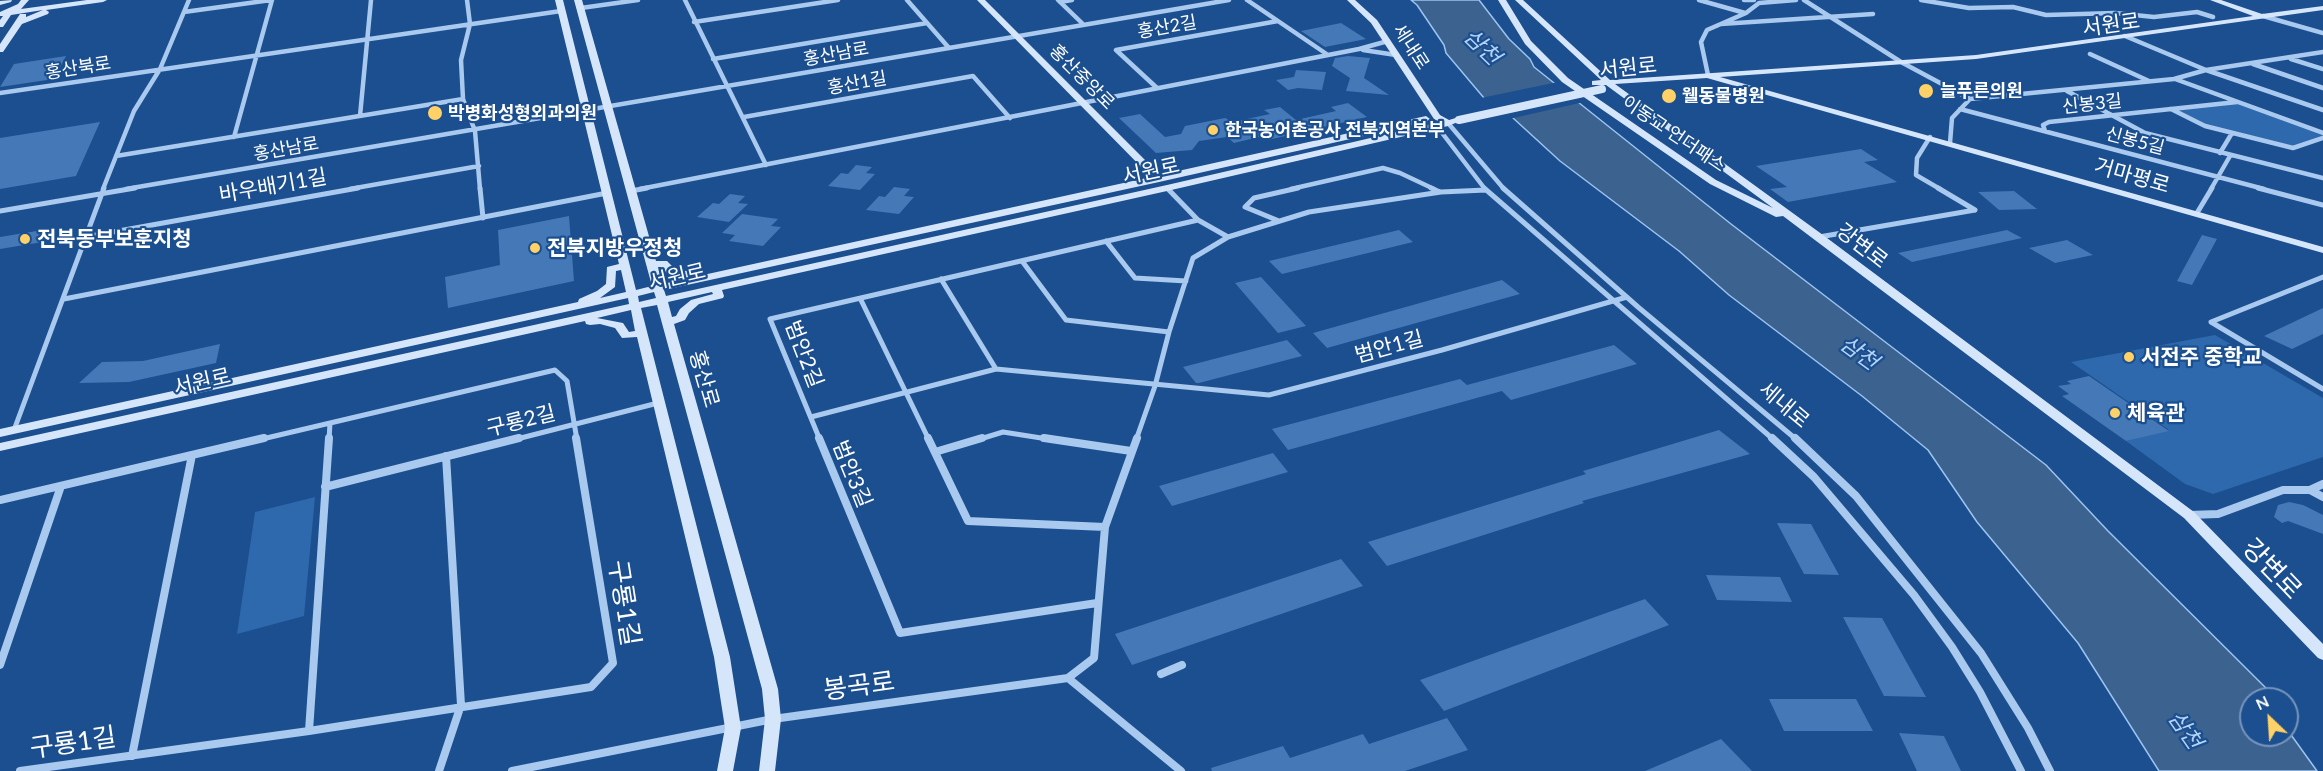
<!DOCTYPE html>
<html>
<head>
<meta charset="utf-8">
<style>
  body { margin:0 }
  #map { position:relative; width:2323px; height:771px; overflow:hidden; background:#1b4f8f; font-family:Lato,sans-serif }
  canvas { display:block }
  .north { position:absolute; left:2239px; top:687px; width:60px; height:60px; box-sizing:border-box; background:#1b4f8f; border:2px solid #7695bc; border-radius:50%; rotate:335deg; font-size:16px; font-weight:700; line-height:24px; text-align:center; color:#fff }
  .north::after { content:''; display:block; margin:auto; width:21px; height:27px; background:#ffd166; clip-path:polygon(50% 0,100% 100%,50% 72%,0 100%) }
</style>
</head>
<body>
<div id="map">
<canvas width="2323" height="771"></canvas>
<div class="north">N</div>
</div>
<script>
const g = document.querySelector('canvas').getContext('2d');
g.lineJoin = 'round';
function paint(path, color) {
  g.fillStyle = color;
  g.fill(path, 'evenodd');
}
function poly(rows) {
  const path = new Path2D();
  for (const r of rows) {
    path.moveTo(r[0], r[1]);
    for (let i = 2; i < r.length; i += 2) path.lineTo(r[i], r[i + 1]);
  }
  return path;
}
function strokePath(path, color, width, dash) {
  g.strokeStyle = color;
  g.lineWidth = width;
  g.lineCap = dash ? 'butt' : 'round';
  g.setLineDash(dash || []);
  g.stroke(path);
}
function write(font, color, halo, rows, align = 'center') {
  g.font = font + ' Lato,"Noto Sans KR",sans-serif';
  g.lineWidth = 4.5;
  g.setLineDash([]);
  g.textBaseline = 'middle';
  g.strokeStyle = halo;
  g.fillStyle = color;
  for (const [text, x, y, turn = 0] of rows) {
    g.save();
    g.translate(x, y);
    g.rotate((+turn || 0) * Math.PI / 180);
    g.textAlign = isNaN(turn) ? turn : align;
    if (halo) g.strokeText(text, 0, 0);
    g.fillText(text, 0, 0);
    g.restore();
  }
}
paint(poly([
  [2237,102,2323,133,2323,138,2293,148,2205,126,2171,109],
  [2215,335,2323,398,2323,457,2213,494,2185,484,2126,441,2169,430,2071,362],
  [315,497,304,616,237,634,255,512]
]), '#2e69ad');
const water = poly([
  [1411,0,1479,0,1509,39,1530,59,1534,67,1731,224,2046,465,2108,531,2277,699,2251,699,2251,735,2287,735,2287,712,2290,716,2289,732,2317,771,2159,771,2078,643,1977,522,1928,450,1862,396,1729,295,1679,251,1560,161,1513,118,1484,98,1446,53,1444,45,1417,5,1411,0]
]);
paint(water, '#3c6290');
strokePath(water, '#9cc4f0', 1.5);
paint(poly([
  [1558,82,1584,102,1509,119,1481,98]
]), '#1b4f8f');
paint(poly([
  [1341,23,1366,39,1325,47,1301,31],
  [66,56,54,79,0,87,14,64],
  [1348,56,1370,58,1364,78,1389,95,1346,91,1350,78,1332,66,1335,58],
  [1296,70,1326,72,1322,90,1298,88,1288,90,1276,80,1294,77],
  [1348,103,1367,117,1268,140,1263,136,1234,143,1227,137,1199,141,1192,150,1156,153,1119,118,1140,114,1165,137,1181,134,1185,126,1225,118,1233,122,1270,114,1264,110,1280,107,1296,120,1336,111,1331,107],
  [100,122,76,176,0,189,0,138],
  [1861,149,1878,160,1864,162,1897,182,1788,202,1770,189,1787,187,1756,166],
  [856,165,872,167,866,173,875,174,860,190,828,186,841,173,848,174],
  [894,187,910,189,904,196,914,197,899,214,866,210,879,196,885,197],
  [2014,191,2037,209,1999,210,1978,192],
  [730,194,745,196,738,203,748,204,729,222,697,217,713,203,719,204],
  [742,214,778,219,771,226,781,227,763,246,729,241,735,235,722,233],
  [569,216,574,281,448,308,445,277,500,265,498,230],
  [55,228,49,241,0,249,0,237],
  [1399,230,1413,242,1282,274,1269,261],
  [2007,230,2022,238,1912,262,1898,253],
  [2202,235,2217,239,2192,285,2177,281],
  [2067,240,2093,255,2055,263,2029,248],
  [1261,277,1306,326,1278,333,1235,283],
  [1502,280,1520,294,1327,348,1313,333],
  [2323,308,2323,334,2292,349,2264,336],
  [1287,340,1302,356,1199,383,1196,383,1183,367],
  [220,344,216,363,129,382,79,383,102,362,143,361],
  [1614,345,1637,364,1511,400,1502,391,1288,450,1272,429,1460,379,1467,385],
  [2089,376,2169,431,2126,441,2062,396,2069,394,2058,386,2071,384,2067,381],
  [1719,430,1750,454,1582,501,1584,503,1387,566,1368,542,1586,474,1583,471],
  [1273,453,1288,472,1172,506,1159,486],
  [2289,502,2303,505,2323,515,2323,534,2288,521,2282,523,2274,517,2278,505],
  [1777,523,1811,524,1839,575,1804,574],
  [1341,559,1363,586,1132,665,1115,634],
  [1706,575,1780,577,1792,602,1717,600],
  [1645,599,1669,625,1444,711,1420,680],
  [1843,617,1882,618,1926,697,1884,696],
  [1769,699,1856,699,1873,731,1784,731],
  [1447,718,1468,750,1405,771,1212,771,1211,768,1283,746,1290,758,1363,734,1369,744],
  [1899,733,1944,736,1961,771,1917,771],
  [1721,739,1752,771,1645,771]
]), '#4478b7');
strokePath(poly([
  [467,0,470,24,461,60,463,99,475,131,480,189],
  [685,0,766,165],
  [907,0,949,48],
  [1058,0,1084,25],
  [1247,0,1328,55],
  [1699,0,1745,13],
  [1744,0,1754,0],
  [1804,0,1901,62,1970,99],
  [1921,0,1969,8,2013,7,2046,15,2115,13,2154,17,2197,12,2213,17],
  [1060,2,1072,0],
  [581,8,638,0],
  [184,12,271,0],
  [2263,16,2323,33],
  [694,22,838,0],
  [1721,24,1873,14],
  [2125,36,2206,70,2323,110],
  [1363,50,1396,55],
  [2090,54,2149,81],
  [713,59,927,23],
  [2291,59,2323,69],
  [2253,64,2323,88],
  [1708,75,1701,42,1707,30,1746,13,1759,3,1796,0],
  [2175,79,2323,133],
  [1157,88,1116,50,1278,21],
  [2067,91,2145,133,2323,178],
  [0,93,561,11],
  [1960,109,2264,189],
  [2171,109,2205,126,2293,148,2323,138],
  [360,116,371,0],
  [744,117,973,76,1010,118],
  [1448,123,1504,189],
  [1436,125,1485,189],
  [2045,131,2043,125,2049,122,2237,102],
  [234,137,272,0],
  [1930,137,1917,158,1916,175,1940,189],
  [1950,143,1952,118,1970,99,2174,79,2206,70,2323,52],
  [2220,153,2232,133],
  [116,156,463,99],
  [103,189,134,111,160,69,189,0],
  [126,189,1229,0],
  [350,189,479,166],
  [640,189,1359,49,1388,41],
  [1291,189,1383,168,1400,173,1434,189],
  [2211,189,2230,156]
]), '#a9c9ee', 4.5);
strokePath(poly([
  [480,188,483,218],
  [1167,188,1198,220,1228,237],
  [1431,188,1440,192],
  [1484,188,1774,440],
  [1503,188,1638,307,1797,440],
  [1938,188,1975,210],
  [2258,188,2323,205],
  [631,191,647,188],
  [0,211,135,188],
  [2197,213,2212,188],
  [1279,221,1245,207,1254,198,1298,188],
  [85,237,358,188],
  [1819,237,1975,210],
  [1106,241,1135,278,1186,281],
  [1022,261,1066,320,1169,332],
  [2323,277,2211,322,2323,389],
  [941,279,996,369],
  [860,298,929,440],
  [64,299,607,193],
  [811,417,996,369,1269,395,1442,350,1627,297],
  [14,430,104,188],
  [258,440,555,370,567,381,577,440],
  [329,440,330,423],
  [513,440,658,403],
  [820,440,770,319,1198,220],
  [977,440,1003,432,1054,440],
  [1136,440,1155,386,1169,332,1193,258,1228,237,1309,212,1441,192,1486,190]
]), '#a9c9ee', 5);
strokePath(poly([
  [819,438,900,633,1097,603],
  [928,438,968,521,1105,527],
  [1044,438,1131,451],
  [1772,438,1814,477,1914,595,1952,647,1980,692,2021,771],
  [1795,438,1856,496,1981,653,2028,728,2050,771],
  [935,452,982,438],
  [325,487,519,438],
  [2310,490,2323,497],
  [0,500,264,438],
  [2189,515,2218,514,2283,490,2310,490,2323,484],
  [0,665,61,486],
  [1161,674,1182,665],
  [1068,678,1094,658,1105,527,1137,438],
  [309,731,329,438],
  [132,756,192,455],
  [20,771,309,731,591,687,613,663,576,438],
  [439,771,461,705,446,456],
  [512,771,773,719,1068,678,1181,771]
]), '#a9c9ee', 8);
paint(poly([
  [12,0,11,2,0,5,0,1,12,0],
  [21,0,29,0,21,9,87,0,107,0,103,2,46,10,49,12,48,14,22,24,3,52,0,52,0,44,20,14,26,14,26,17,43,10,11,15,3,27,0,27,0,20,3,16,0,16,0,12,18,4,21,0],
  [555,0,563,0,636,290,652,286,574,0,582,0,656,261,667,261,676,270,698,272,703,275,1151,177,977,0,985,0,1160,175,1426,116,1430,119,1426,122,1159,182,664,290,666,296,1167,185,1440,122,1434,119,1371,23,1347,0,1355,0,1377,20,1440,115,1449,120,1459,117,1463,120,1448,126,1167,191,722,290,724,296,723,298,699,304,689,313,685,320,674,324,778,689,781,719,775,771,759,771,765,719,762,689,657,305,641,308,730,657,741,728,733,771,717,771,725,728,714,657,637,337,622,338,615,328,600,324,590,325,586,324,585,321,0,451,0,443,629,304,628,298,0,437,0,429,578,302,579,299,597,291,606,284,607,267,619,264,555,0],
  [658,267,661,267,669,275,691,278,662,284,658,267],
  [621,270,626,292,600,298,615,287,616,271,621,270],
  [654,292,656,298,639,302,638,296,654,292],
  [712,292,713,294,691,300,680,309,676,316,672,317,668,302,712,292],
  [631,310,635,331,629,332,623,323,597,318,631,310],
  [1498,0,1506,0,1531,41,1568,78,1716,180,1773,208,1606,85,1592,85,1592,81,1601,80,1515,0,1523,0,1610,80,1976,55,2253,16,2210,0,2221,0,2262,14,2323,6,2323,10,1976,59,1720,77,2323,247,2323,253,1707,78,1615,84,1823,235,2194,512,2323,644,2323,660,2318,658,2184,518,1783,216,1776,217,1710,184,1562,82,1525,44,1498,0]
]), '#d6e6fa');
strokePath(poly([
  [1459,120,1602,89]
]), '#d6e6fa', 8);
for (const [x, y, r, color] of [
  [1926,91,8,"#ffd166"],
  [1669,96,8,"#ffd166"],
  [435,113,8,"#ffd166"],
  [1213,130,6,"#ffd166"],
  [25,239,6,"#ffd166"],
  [535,248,6,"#ffd166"],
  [2129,357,6,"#ffd166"],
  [2115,413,6,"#ffd166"]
]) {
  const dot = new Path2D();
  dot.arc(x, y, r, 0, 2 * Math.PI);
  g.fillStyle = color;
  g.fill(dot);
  strokePath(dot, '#1b4f8f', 2);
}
write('18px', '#fff', '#1b4f8f', [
  ["홍산2길",1167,27,-10],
  ["세내로",1411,47,57],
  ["홍산남로",836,54,-10],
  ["홍산북로",78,68,-9],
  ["홍산중앙로",1082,77,45],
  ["홍산1길",857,83,-10],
  ["신봉3길",2092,104,-6],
  ["이동교 언더패스",1674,134,34],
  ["신봉5길",2135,141,15],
  ["홍산남로",286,149,-10]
]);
write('bold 18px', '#fff', '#1b4f8f', [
  ["늘푸른의원",1940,91],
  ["웰동물병원",1682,96],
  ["박병화성형외과의원",448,113],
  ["한국농어촌공사 전북지역본부",1225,130]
], 'left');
write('21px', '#fff', '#1b4f8f', [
  ["서원로",2111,25,-8],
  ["서원로",1628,68,-6],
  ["서원로",1151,171,-12],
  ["거마평로",2132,176,16],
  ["바우배기1길",273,186,-10],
  ["강변로",1862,246,38],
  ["서원로",677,277,-13],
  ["범안1길",1389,347,-15],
  ["범안2길",804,354,69],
  ["홍산로",704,379,74],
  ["서원로",202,382,-13],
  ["세내로",1784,405,40],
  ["구룡2길",521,421,-14],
  ["범안3길",852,474,68]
]);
write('bold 21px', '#fff', '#1b4f8f', [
  ["전북동부보훈지청",37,239],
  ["전북지방우정청",547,248],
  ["서전주 중학교",2141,357],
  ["체육관",2127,413]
], 'left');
write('italic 22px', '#b5d3f5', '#1b4f8f', [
  ["삼천",1482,47,44],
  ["삼천",1859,353,36],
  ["삼천",2185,730,55]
]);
write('26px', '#fff', '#1b4f8f', [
  ["강변로",2272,569,46],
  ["구룡1길",624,603,81],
  ["봉곡로",859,686,-8],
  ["구룡1길",73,743,-8]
]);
</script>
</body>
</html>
